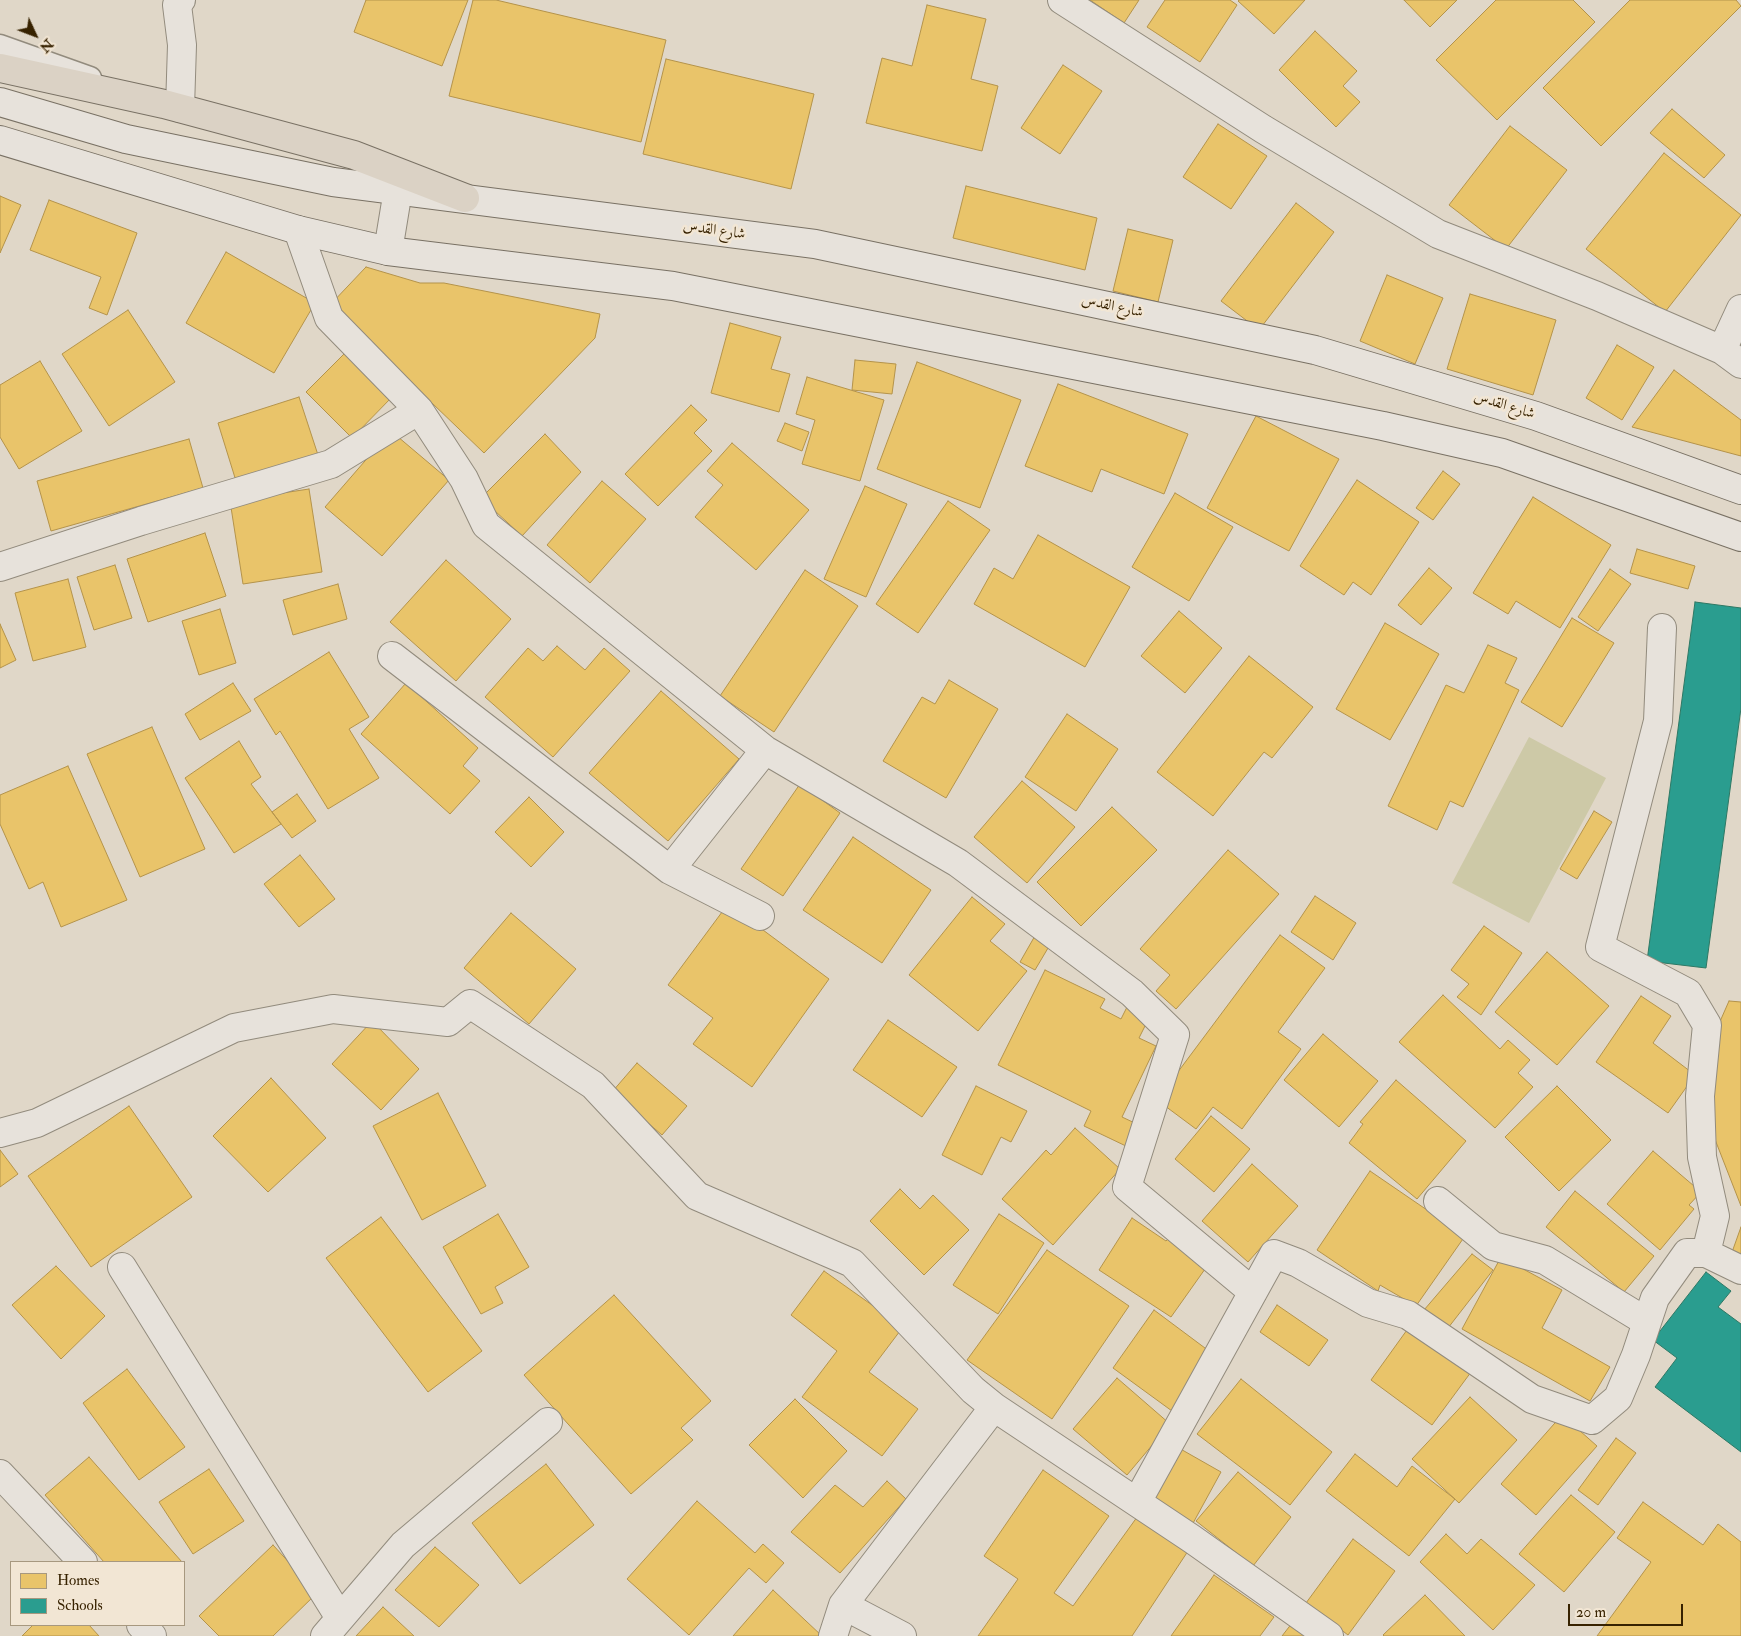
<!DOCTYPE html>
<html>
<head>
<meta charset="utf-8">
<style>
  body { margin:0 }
  #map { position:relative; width:1741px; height:1636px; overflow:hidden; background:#e0d7c8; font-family:"IM FELL Double Pica",serif }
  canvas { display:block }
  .legend { position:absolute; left:10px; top:1561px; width:175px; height:65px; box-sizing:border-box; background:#f2e6d4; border:1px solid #a7987f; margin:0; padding:6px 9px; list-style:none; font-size:15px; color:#372200 }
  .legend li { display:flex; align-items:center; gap:10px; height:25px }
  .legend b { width:25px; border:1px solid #a7987f }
  .north { position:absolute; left:10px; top:10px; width:50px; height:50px; -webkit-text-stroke:4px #f2e6d4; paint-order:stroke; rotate:133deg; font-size:14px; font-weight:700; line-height:20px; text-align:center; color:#372200 }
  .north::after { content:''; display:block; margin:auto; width:18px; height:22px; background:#372200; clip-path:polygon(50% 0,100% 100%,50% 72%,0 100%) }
  .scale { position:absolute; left:1568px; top:1604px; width:115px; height:22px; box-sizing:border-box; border:2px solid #372200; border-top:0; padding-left:6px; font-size:15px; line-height:18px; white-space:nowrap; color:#372200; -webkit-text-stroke:4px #f2e6d4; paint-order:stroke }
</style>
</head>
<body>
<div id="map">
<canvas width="1741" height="1636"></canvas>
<ul class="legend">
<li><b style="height:14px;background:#e9c46a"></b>Homes</li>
<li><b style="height:14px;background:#2a9d8f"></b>Schools</li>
</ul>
<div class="north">N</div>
<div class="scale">20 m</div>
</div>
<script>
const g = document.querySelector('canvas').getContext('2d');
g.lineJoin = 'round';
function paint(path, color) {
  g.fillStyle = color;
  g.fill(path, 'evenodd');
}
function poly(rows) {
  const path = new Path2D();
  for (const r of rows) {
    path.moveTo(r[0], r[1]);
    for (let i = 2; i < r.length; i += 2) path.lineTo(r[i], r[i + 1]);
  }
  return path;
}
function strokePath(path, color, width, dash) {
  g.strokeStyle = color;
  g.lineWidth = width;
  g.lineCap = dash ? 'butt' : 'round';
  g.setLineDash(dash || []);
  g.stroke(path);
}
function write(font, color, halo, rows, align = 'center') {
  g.font = font + ' "IM FELL Double Pica",Amiri,serif';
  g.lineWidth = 5;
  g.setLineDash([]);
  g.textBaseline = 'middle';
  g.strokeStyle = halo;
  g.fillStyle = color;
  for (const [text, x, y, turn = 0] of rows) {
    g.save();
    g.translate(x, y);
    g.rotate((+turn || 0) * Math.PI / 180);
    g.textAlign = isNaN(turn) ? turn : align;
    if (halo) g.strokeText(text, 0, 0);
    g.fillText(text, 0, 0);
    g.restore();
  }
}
paint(poly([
  [1529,737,1606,778,1529,923,1452,883]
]), '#cdc9a7');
const homes = poly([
  [366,0,468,0,442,66,354,32,366,0],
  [473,0,496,0,666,40,641,142,449,96,473,0],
  [1090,0,1139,0,1124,23,1090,0],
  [1165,0,1230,0,1237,5,1200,62,1147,27,1165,0],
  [1239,0,1305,0,1274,34,1238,1,1239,0],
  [1404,0,1457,0,1430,27,1404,0],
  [1496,0,1573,0,1595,22,1497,120,1436,60,1496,0],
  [1630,0,1736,0,1741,6,1601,146,1543,88,1630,0],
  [927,5,986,19,971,79,998,86,982,151,866,123,882,58,912,66,927,5],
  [1315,31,1357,71,1343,86,1360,102,1336,127,1279,70,1315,31],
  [666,59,814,94,791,189,643,154,666,59],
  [1063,65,1102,91,1060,154,1021,128,1063,65],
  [1672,109,1725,155,1704,178,1650,133,1672,109],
  [1218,124,1267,156,1231,209,1183,177,1218,124],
  [1510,126,1567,170,1506,249,1449,205,1510,126],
  [1664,153,1741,215,1665,312,1586,249,1664,153],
  [966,186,1097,218,1085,270,953,238,966,186],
  [0,196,21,205,0,253,0,196],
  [49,200,137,233,107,315,89,308,101,277,30,250,49,200],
  [1296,203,1334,232,1259,330,1221,301,1296,203],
  [1128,229,1173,240,1158,302,1113,291,1128,229],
  [226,252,315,303,274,373,186,323,226,252],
  [366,267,420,283,444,283,600,314,595,338,484,453,330,305,366,267],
  [1387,275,1443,298,1415,364,1360,341,1387,275],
  [1470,294,1556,320,1533,395,1447,369,1470,294],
  [128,310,175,382,109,426,62,354,128,310],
  [730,323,781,337,771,369,790,374,779,412,711,393,730,323],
  [1617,345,1654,367,1622,420,1586,398,1617,345],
  [347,351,392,397,352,438,306,392,347,351],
  [855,360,896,364,892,394,852,390,855,360],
  [40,361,82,431,19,469,0,437,0,385,40,361],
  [917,362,1021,400,980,508,877,469,917,362],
  [1674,370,1741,420,1741,456,1632,427,1674,370],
  [807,377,884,400,860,481,802,464,815,420,796,414,807,377],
  [1058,384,1188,434,1164,494,1101,469,1092,492,1025,466,1058,384],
  [299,397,318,455,236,481,218,423,299,397],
  [691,405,707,420,694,433,712,451,658,506,625,474,691,405],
  [1256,416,1339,459,1289,551,1207,508,1256,416],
  [785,423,809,432,802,451,777,441,785,423],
  [391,431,449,480,382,556,325,507,391,431],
  [545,434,581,472,522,536,481,498,545,434],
  [189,439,203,488,51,531,37,481,189,439],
  [732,443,809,510,756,570,695,517,723,485,707,471,732,443],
  [1443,471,1460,484,1433,520,1416,508,1443,471],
  [1357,480,1419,522,1371,595,1353,582,1344,595,1300,566,1357,480],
  [602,481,646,519,590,583,547,545,602,481],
  [865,486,907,504,866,597,824,579,865,486],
  [309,489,322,572,243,584,230,501,309,489],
  [1175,493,1233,527,1189,601,1132,567,1175,493],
  [1533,497,1611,545,1560,628,1516,601,1508,614,1473,593,1533,497],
  [948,501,990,530,918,633,876,604,948,501],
  [205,533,226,596,148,622,127,559,205,533],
  [1038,535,1130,587,1085,667,974,604,994,568,1013,579,1038,535],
  [1637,549,1695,566,1688,589,1630,573,1637,549],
  [446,560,511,619,456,681,390,622,446,560],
  [115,565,132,618,94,630,77,577,115,565],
  [1429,568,1452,588,1421,625,1398,605,1429,568],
  [1610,569,1631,584,1598,631,1578,617,1610,569],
  [805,570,858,606,774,732,720,696,805,570],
  [68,579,86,647,33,661,15,593,68,579],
  [338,584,347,619,293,635,283,600,338,584],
  [220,609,236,663,199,675,182,621,220,609],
  [1179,611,1222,648,1185,693,1141,656,1179,611],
  [1572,618,1614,643,1562,727,1521,702,1572,618],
  [1385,623,1439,654,1390,740,1336,709,1385,623],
  [0,624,16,660,0,668,0,624],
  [1488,645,1517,658,1505,683,1519,690,1463,807,1450,801,1437,830,1388,806,1446,685,1464,693,1488,645],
  [557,646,585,670,604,648,630,671,553,757,485,697,528,648,543,661,557,646],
  [329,652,369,717,349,729,379,778,328,809,280,731,276,735,254,699,329,652],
  [1249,656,1313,707,1272,758,1264,752,1213,816,1157,772,1249,656],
  [949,680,998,709,946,798,883,761,922,697,935,704,949,680],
  [233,683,251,711,200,740,185,714,233,683],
  [406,683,478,748,463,766,480,781,450,814,361,734,406,683],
  [661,691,739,759,668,841,589,773,661,691],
  [1067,714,1118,749,1076,811,1025,777,1067,714],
  [152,727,205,849,140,877,87,754,152,727],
  [239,741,261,777,251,784,281,824,234,853,185,778,239,741],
  [68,766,127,900,61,927,43,882,29,889,0,824,0,795,68,766],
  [1022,781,1075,827,1027,883,974,837,1022,781],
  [800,784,840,813,783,896,741,869,800,784],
  [297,794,316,821,292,838,272,812,297,794],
  [529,797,564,832,531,867,495,832,529,797],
  [1112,807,1157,850,1081,926,1037,882,1112,807],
  [1594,811,1612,822,1577,879,1560,869,1594,811],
  [853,837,931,890,882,963,803,910,853,837],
  [1228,850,1279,894,1176,1009,1156,991,1170,975,1140,949,1228,850],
  [300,855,335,899,299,927,264,884,300,855],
  [1315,896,1356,923,1333,960,1291,932,1315,896],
  [972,897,1005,924,990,941,1027,971,978,1031,909,975,972,897],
  [728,904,829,979,752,1087,693,1044,713,1018,668,985,728,904],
  [511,913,576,969,529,1024,464,968,511,913],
  [1484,926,1522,953,1481,1015,1457,997,1469,984,1451,970,1484,926],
  [1036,934,1051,943,1035,970,1020,962,1036,934],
  [1280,935,1325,968,1278,1032,1301,1049,1242,1129,1213,1107,1196,1129,1157,1100,1280,935],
  [1547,952,1609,1006,1557,1065,1495,1012,1547,952],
  [1045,970,1105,999,1100,1008,1121,1019,1127,1007,1149,1018,1139,1038,1156,1046,1122,1117,1139,1125,1128,1147,1084,1126,1091,1111,998,1065,1045,970],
  [1443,995,1500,1049,1508,1040,1530,1060,1518,1073,1533,1087,1495,1128,1399,1042,1443,995],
  [1641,996,1671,1016,1653,1043,1695,1075,1668,1113,1596,1062,1641,996],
  [1729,1001,1741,1002,1741,1206,1707,1119,1718,1026,1729,1001],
  [888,1020,957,1067,922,1117,853,1070,888,1020],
  [372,1021,419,1069,381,1110,332,1064,372,1021],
  [1323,1034,1378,1081,1339,1127,1284,1080,1323,1034],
  [637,1063,687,1106,662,1135,612,1092,637,1063],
  [271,1078,326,1138,268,1192,213,1136,271,1078],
  [1396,1080,1466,1141,1417,1199,1349,1143,1363,1124,1360,1122,1396,1080],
  [976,1086,1027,1111,1011,1142,1001,1137,982,1175,942,1155,976,1086],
  [1557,1086,1611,1140,1559,1191,1505,1137,1557,1086],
  [438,1093,486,1186,422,1220,373,1126,438,1093],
  [129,1106,192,1197,91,1267,28,1176,129,1106],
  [1211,1116,1250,1149,1214,1192,1175,1159,1211,1116],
  [1075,1128,1120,1169,1053,1245,1002,1199,1046,1150,1051,1155,1075,1128],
  [0,1150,18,1174,0,1187,0,1150],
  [1653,1151,1701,1192,1689,1205,1694,1209,1660,1250,1607,1204,1653,1151],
  [1252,1164,1298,1206,1248,1262,1202,1221,1252,1164],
  [1370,1171,1465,1236,1416,1306,1380,1285,1378,1291,1317,1250,1370,1171],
  [900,1189,920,1209,933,1195,969,1230,924,1275,870,1221,900,1189],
  [1575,1191,1654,1256,1624,1292,1546,1227,1575,1191],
  [498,1214,529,1267,495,1287,503,1303,481,1314,443,1247,498,1214],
  [999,1214,1044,1243,998,1314,953,1285,999,1214],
  [381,1217,482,1351,428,1392,326,1258,381,1217],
  [1132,1218,1166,1241,1170,1237,1210,1262,1171,1317,1099,1270,1132,1218],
  [1741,1227,1741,1258,1731,1255,1741,1227],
  [1047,1250,1129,1306,1052,1419,967,1360,1047,1250],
  [1472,1254,1493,1270,1448,1328,1424,1310,1472,1254],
  [1501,1257,1562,1290,1542,1328,1610,1367,1590,1401,1462,1329,1501,1257],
  [56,1266,105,1316,61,1359,12,1305,56,1266],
  [824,1271,903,1327,869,1372,918,1409,882,1456,802,1397,837,1351,791,1315,824,1271],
  [614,1295,711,1401,681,1428,693,1440,631,1494,524,1375,614,1295],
  [1277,1305,1328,1340,1309,1366,1260,1332,1277,1305],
  [1154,1310,1213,1354,1172,1411,1113,1368,1154,1310],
  [1412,1323,1474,1368,1432,1425,1371,1380,1412,1323],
  [127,1369,185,1447,139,1480,83,1403,127,1369],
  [1117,1378,1170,1424,1127,1475,1073,1429,1117,1378],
  [1241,1379,1332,1452,1290,1505,1197,1434,1241,1379],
  [1470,1397,1517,1440,1459,1503,1412,1459,1470,1397],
  [795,1399,847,1451,803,1498,749,1445,795,1399],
  [1562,1415,1597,1446,1536,1515,1501,1484,1562,1415],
  [1616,1438,1636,1453,1598,1505,1578,1490,1616,1438],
  [1177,1447,1221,1472,1192,1525,1148,1500,1177,1447],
  [1355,1454,1397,1487,1412,1466,1455,1499,1409,1556,1326,1491,1355,1454],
  [89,1457,182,1562,104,1562,45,1495,89,1457],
  [546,1464,594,1525,520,1584,472,1523,546,1464],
  [209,1469,244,1521,193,1554,159,1502,209,1469],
  [1043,1470,1109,1516,1054,1593,1073,1606,1140,1513,1190,1548,1132,1636,978,1636,1018,1579,984,1556,1043,1470],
  [1238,1472,1291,1517,1253,1566,1196,1521,1238,1472],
  [887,1481,906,1499,840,1573,791,1532,835,1485,863,1507,887,1481],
  [1571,1495,1615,1532,1564,1592,1519,1554,1571,1495],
  [697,1501,755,1553,763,1544,784,1563,766,1583,749,1568,689,1635,627,1579,697,1501],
  [1643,1502,1703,1545,1718,1524,1741,1542,1741,1636,1597,1636,1651,1562,1617,1538,1643,1502],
  [1446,1534,1467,1554,1481,1539,1535,1585,1493,1630,1420,1562,1446,1534],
  [1353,1539,1395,1571,1348,1635,1306,1603,1353,1539],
  [273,1545,317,1593,273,1636,219,1636,199,1616,273,1545],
  [435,1547,479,1585,439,1627,395,1590,435,1547],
  [1214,1575,1274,1617,1260,1636,1171,1636,1214,1575],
  [773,1590,822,1636,733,1636,773,1590],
  [1425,1595,1465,1636,1384,1636,1383,1635,1425,1595],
  [383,1607,414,1636,356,1636,383,1607],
  [1296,1618,1317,1636,1282,1636,1296,1618],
  [33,1625,89,1625,99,1636,22,1636,33,1625]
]);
paint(homes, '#e9c46a');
strokePath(homes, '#b4934a', 1);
const schools = poly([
  [1695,602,1741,608,1741,708,1706,968,1647,961,1695,602],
  [1706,1272,1731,1291,1718,1307,1741,1324,1741,1452,1655,1387,1677,1358,1653,1340,1706,1272]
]);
paint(schools, '#2a9d8f');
strokePath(schools, '#2e7864', 1);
const service = poly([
  [0,46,90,78]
]);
const minor = poly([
  [1062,0,1263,129,1438,234,1597,296,1722,350,1741,364],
  [180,108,182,45,177,5,181,0],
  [298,230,329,318,419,410,464,479,486,525,765,750,958,863,1132,993,1175,1035,1127,1187,1253,1292],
  [388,251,398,190],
  [1722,350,1741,309],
  [0,567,141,521,331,464,419,410],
  [1662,628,1658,721,1600,947,1688,993,1707,1025,1700,1096,1702,1157,1715,1216,1706,1253,1741,1270],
  [392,656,670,870,760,916],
  [670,870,765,750],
  [0,1133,37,1123,234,1028,333,1009,448,1022,470,1004,593,1085,697,1196,852,1263,973,1390,994,1407,1192,1539,1329,1636],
  [1438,1201,1493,1246,1545,1260,1647,1322],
  [122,1267,340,1618],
  [0,1474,83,1562],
  [1137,1502,1274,1254,1298,1263,1368,1303,1408,1315,1532,1399,1592,1420,1618,1398,1636,1355,1655,1298,1687,1253,1706,1253],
  [843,1605,902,1636],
  [141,1625,152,1636],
  [325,1636,403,1545,548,1422],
  [833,1636,843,1605,994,1407]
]);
const secondary = poly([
  [0,102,126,139,333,182,815,244,1315,350,1536,416,1741,490],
  [0,140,298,230,388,251,673,286,1383,426,1502,453,1741,537]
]);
const trunk = poly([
  [0,68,164,104,354,155,465,198]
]);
strokePath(service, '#928b7d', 25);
strokePath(minor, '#928b7d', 30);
strokePath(secondary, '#797164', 30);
strokePath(trunk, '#797164', 30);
strokePath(service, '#e7e2db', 22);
strokePath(minor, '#e7e2db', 28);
strokePath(secondary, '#e7e2db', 28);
strokePath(trunk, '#dbd2c5', 28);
write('15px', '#372200', '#f2e6d4', [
  ["شارع القدس",714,231,8],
  ["شارع القدس",1112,307,12],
  ["شارع القدس",1504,406,17]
]);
</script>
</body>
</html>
